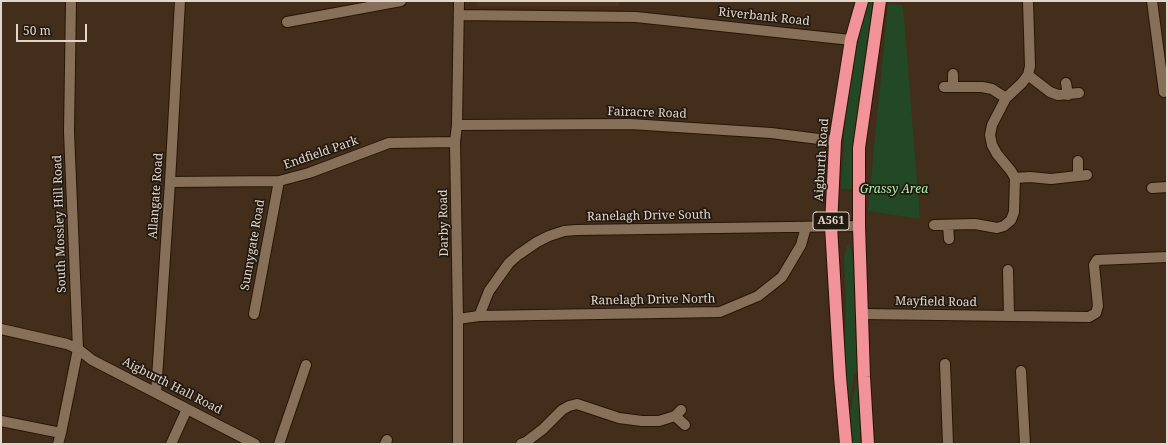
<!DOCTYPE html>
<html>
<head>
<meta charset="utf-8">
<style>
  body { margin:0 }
  #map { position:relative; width:1168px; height:445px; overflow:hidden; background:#422e1a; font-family:"Noto Serif",serif }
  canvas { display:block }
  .frame { position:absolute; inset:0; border:2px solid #e2d5c9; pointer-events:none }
  .scale { position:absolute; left:16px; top:24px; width:71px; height:18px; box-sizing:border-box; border:2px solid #e2d5c9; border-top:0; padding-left:5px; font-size:12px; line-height:14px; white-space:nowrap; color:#e2d5c9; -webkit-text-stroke:3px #221910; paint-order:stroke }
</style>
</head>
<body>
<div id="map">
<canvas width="1168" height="445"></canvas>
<div class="frame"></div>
<div class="scale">50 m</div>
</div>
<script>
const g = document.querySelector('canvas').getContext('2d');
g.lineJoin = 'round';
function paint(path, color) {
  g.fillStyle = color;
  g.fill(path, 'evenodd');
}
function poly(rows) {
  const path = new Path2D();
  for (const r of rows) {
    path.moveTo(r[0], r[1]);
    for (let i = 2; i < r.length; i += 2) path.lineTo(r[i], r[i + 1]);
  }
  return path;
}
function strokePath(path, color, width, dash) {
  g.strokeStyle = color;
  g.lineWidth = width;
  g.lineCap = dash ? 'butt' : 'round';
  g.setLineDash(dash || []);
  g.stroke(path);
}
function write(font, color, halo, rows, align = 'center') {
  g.font = font + ' "Noto Serif",serif';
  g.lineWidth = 3.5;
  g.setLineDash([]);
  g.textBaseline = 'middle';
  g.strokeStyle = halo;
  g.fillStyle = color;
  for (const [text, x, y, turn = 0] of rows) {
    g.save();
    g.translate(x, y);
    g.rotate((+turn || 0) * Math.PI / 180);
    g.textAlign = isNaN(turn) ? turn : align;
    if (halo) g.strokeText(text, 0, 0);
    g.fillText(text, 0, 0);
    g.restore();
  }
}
paint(poly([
  [477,1,620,1,619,6,477,6]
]), '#4d341a');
paint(poly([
  [867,1,873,1,856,124,853,189,841,189,845,121,854,58],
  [888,4,903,5,920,219,868,211],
  [850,244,853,258,857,373,854,373,850,400,847,400,845,383,845,341,846,301,844,258,847,245],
  [856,381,858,381,860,444,851,444,848,409,851,409]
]), '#234825');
const minor = poly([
  [1152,1,1164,92],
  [459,15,636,17,851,40],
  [287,22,401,1],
  [953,74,953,87],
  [1028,75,1050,92,1058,95,1079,93],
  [1066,83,1068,95],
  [944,87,982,87,992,89,1006,98],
  [457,125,630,124,771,133,835,141],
  [1078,161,1078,176],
  [1015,178,1030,177,1051,179,1087,175],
  [170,182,279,181,309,173,389,143,455,142],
  [1152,188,1167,187],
  [934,225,975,224,997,228,1004,226,1011,220,1014,212,1015,178,1011,171,997,154,992,145,990,135,992,125,1006,98,1022,83,1028,75,1030,66,1028,1],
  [948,225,949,239],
  [1008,270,1009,316],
  [254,314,279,181],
  [863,314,1089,317,1096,313,1098,306,1094,265,1097,260,1167,257],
  [479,316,489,291,509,263,518,255,537,242,549,236,564,231,576,230,859,226],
  [458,319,479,316,720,312,758,296,782,277,801,245,806,227],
  [1,329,67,344,78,349,92,360,255,444],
  [945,364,948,444],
  [1021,371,1025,444],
  [156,393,170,182,180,1],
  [675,416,685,425],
  [1,421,61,433],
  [58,444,61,433,78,349,69,132,71,1],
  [171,444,187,409],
  [279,444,306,365],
  [385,444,387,440],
  [458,444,458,319,455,142,457,125,459,1],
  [521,444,526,442,543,429,562,410,569,406,577,404,619,418,642,421,659,421,675,416,681,410]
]);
const highway = poly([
  [846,444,840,377,831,226,835,141,851,40,862,1],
  [868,444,864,377,859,226,859,148,880,1]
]);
strokePath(minor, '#281603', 12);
strokePath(highway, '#281603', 14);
strokePath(minor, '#86705a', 10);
strokePath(highway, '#f2939a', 12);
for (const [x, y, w] of [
  [831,221,36]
]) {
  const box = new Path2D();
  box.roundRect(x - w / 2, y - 9, w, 18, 3);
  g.fillStyle = '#221910';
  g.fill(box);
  strokePath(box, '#e2d5c9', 1);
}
write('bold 11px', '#e2d5c9', null, [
  ["A561",831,221]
]);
write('12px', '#e2d5c9', '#221910', [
  ["Riverbank Road",764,17,6],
  ["Fairacre Road",647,113,2],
  ["Endfield Park",321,153,-19],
  ["Aigburth Road",822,160,-86],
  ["Allangate Road",156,196,-86],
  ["Ranelagh Drive South",649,216,-1],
  ["Darby Road",444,223,-91],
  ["South Mossley Hill Road",60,224,-92],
  ["Sunnygate Road",253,245,-80],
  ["Ranelagh Drive North",653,300,-1],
  ["Mayfield Road",936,302,1],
  ["Aigburth Hall Road",172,386,27]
]);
write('italic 12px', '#abefac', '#221910', [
  ["Grassy Area",894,190]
]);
</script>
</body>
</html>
